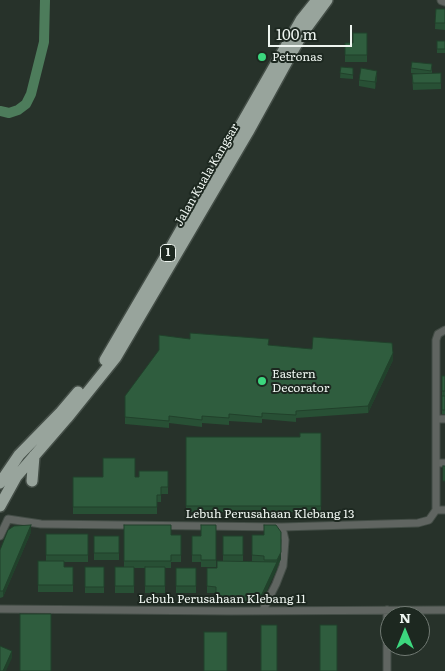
<!DOCTYPE html>
<html>
<head>
<meta charset="utf-8">
<style>
  body { margin:0 }
  #map { position:relative; width:445px; height:671px; overflow:hidden; background:#27322a; font-family:Literata,serif }
  canvas { display:block }
  .north { position:absolute; left:380px; top:606px; width:50px; height:50px; box-sizing:border-box; background:#1d2820; border:1px solid #717a73; border-radius:50%; rotate:0deg; font-size:14px; font-weight:700; line-height:20px; text-align:center; color:#eef5f0 }
  .north::after { content:''; display:block; margin:auto; width:18px; height:22px; background:#3cd77e; clip-path:polygon(50% 0,100% 100%,50% 72%,0 100%) }
  .scale { position:absolute; left:268px; top:25px; width:84px; height:22px; box-sizing:border-box; border:2px solid #eef5f0; border-top:0; padding-left:6px; font-size:15px; line-height:18px; white-space:nowrap; color:#eef5f0; -webkit-text-stroke:4px #1d2820; paint-order:stroke }
</style>
</head>
<body>
<div id="map">
<canvas width="445" height="671"></canvas>
<div class="north">N</div>
<div class="scale">100 m</div>
</div>
<script>
const g = document.querySelector('canvas').getContext('2d');
g.lineJoin = 'round';
function poly(rows) {
  const path = new Path2D();
  for (const r of rows) {
    path.moveTo(r[0], r[1]);
    for (let i = 2; i < r.length; i += 2) path.lineTo(r[i], r[i + 1]);
  }
  return path;
}
function strokePath(path, color, width, dash) {
  g.strokeStyle = color;
  g.lineWidth = width;
  g.lineCap = dash ? 'butt' : 'round';
  g.setLineDash(dash || []);
  g.stroke(path);
}
function paint(path, color) {
  g.fillStyle = color;
  g.fill(path, 'evenodd');
}
function write(font, color, halo, rows, align = 'center') {
  g.font = font + ' Literata,serif';
  g.lineWidth = 4;
  g.setLineDash([]);
  g.textBaseline = 'middle';
  g.strokeStyle = halo;
  g.fillStyle = color;
  for (const [text, x, y, turn = 0] of rows) {
    g.save();
    g.translate(x, y);
    g.rotate((+turn || 0) * Math.PI / 180);
    g.textAlign = isNaN(turn) ? turn : align;
    if (halo) g.strokeText(text, 0, 0);
    g.fillText(text, 0, 0);
    g.restore();
  }
}
strokePath(poly([
  [0,111,9,113,18,110,26,104,31,94,44,42,45,0]
]), '#4d7c5b', 10);
const minor = poly([
  [436,419,445,419],
  [436,463,445,463],
  [436,510,436,340,438,334,445,330],
  [436,510,445,510],
  [0,536,8,519,41,524,282,527,418,523,429,520,436,510],
  [0,609,231,611,445,610],
  [263,610,276,584,283,566,285,540,282,527],
  [387,610,387,671]
]);
const tertiary = poly([
  [442,0,445,1]
]);
const trunk = poly([
  [105,360,174,242,301,20,317,0],
  [32,481,34,456],
  [0,483,19,455,61,412,78,392],
  [0,506,16,477,67,418,116,357,248,132,302,34,327,0]
]);
strokePath(minor, '#434d46', 9);
strokePath(tertiary, '#434d46', 11);
strokePath(trunk, '#434d46', 14);
strokePath(minor, '#606561', 7);
strokePath(tertiary, '#606561', 9);
strokePath(trunk, '#98a49c', 11);
paint(poly([
  [436,9,445,9,445,30,435,29],
  [367,33,367,62,345,62,345,43,353,43],
  [437,41,445,41,445,53,437,53],
  [432,64,432,74,441,73,441,89,413,90,412,74,420,74,411,73,411,68],
  [341,67,353,68,353,79,340,78],
  [377,78,375,89,359,86,359,80],
  [190,339,269,345,393,360,368,413,296,418,296,422,262,419,262,423,229,421,229,425,202,423,202,427,169,423,169,428,125,424,125,396],
  [442,376,445,376,445,396,442,396],
  [442,396,445,396,445,414,442,414],
  [321,433,321,512,186,512,186,437,300,437],
  [168,471,168,494,161,494,161,502,157,502,157,514,73,514,73,477,139,477],
  [124,525,171,535,181,535,181,562,171,562,171,568,165,568,165,593,145,593,145,568,134,568,134,593,115,593,115,567,124,567],
  [216,525,216,567,201,567,201,562,192,562,192,536,201,536],
  [31,532,3,597,0,598,0,550],
  [46,534,88,534,88,562,64,562,64,567,73,567,73,592,38,592,38,561,46,561],
  [252,535,281,559,262,601,259,603,216,603,216,593,207,593,207,568,217,568,223,561,223,536,243,536,243,561,252,562],
  [94,536,119,536,119,560,94,560],
  [85,567,104,567,104,593,85,593],
  [176,568,196,568,196,593,176,593]
]), '#285035');
paint(poly([
  [377,71,377,78,375,89,375,82],
  [393,353,393,360,368,413,368,406],
  [31,525,31,532,3,597,3,591],
  [281,552,281,559,277,567,277,560],
  [277,562,277,569,262,601,259,603,259,596],
  [12,651,12,658,6,671,3,671]
]), '#21412b');
const building = poly([
  [436,9,445,9,445,23,435,23,436,9],
  [353,33,367,33,367,55,345,55,345,43,353,43,353,33],
  [437,41,445,41,445,49,437,49,437,41],
  [412,62,432,64,431,71,411,68,412,62],
  [341,67,353,68,353,75,340,73,341,67],
  [361,68,377,71,375,82,359,80,361,68],
  [441,73,441,83,413,83,412,74,441,73],
  [190,333,269,339,268,345,312,349,313,337,392,343,393,353,368,406,296,411,296,415,262,413,262,417,229,414,229,418,202,416,202,420,169,416,169,421,125,417,125,396,159,350,159,335,190,339,190,333],
  [442,376,445,376,445,391,442,391,442,376],
  [442,396,445,396,445,410,442,410,442,396],
  [300,433,321,433,321,506,186,506,186,437,300,437,300,433],
  [103,458,135,458,135,477,139,477,139,471,168,471,168,487,161,487,161,495,157,495,157,507,73,507,73,477,103,477,103,458],
  [443,466,445,466,445,481,443,481,443,466],
  [31,525,3,591,0,591,0,550,8,530,14,526,31,525],
  [124,525,171,525,171,535,181,535,181,555,171,555,171,561,124,561,124,525],
  [201,525,216,525,216,560,201,560,201,555,192,555,192,536,201,536,201,525],
  [264,525,276,525,281,532,281,552,277,560,264,560,264,556,252,555,252,535,264,535,264,525],
  [46,534,88,534,88,555,46,555,46,534],
  [94,536,119,536,119,553,94,553,94,536],
  [223,536,243,536,243,555,223,555,223,536],
  [38,561,64,561,64,567,73,567,73,585,38,585,38,561],
  [217,561,277,562,262,594,259,596,216,596,216,587,207,586,207,568,217,568,217,561],
  [85,567,104,567,104,587,85,587,85,567],
  [115,567,134,567,134,586,115,586,115,567],
  [145,567,165,567,165,586,145,586,145,567],
  [176,568,196,568,196,586,176,586,176,568],
  [20,614,51,614,51,671,20,671,20,614],
  [261,625,277,625,277,671,261,671,261,625],
  [320,625,337,625,337,671,320,671,320,625],
  [204,632,227,632,227,671,204,671,204,632],
  [0,646,12,651,3,671,0,671,0,646]
]);
paint(building, '#2f5d3e');
strokePath(building, '#21412b', 1);
for (const [x, y, r, color] of [
  [262,57,5,"#3cd77e"],
  [262,381,5,"#3cd77e"]
]) {
  const dot = new Path2D();
  dot.arc(x, y, r, 0, 2 * Math.PI);
  g.fillStyle = color;
  g.fill(dot);
  strokePath(dot, '#1d2820', 2);
}
for (const [x, y, w] of [
  [168,253,15]
]) {
  const box = new Path2D();
  box.roundRect(x - w / 2, y - 8.5, w, 17, 4);
  g.fillStyle = '#1d2820';
  g.fill(box);
  strokePath(box, '#eef5f0', 1);
}
write('bold 11px', '#eef5f0', null, [
  ["1",168,253]
]);
write('12px', '#eef5f0', '#1d2820', [
  ["Petronas",272,57],
  ["Eastern",272,374],
  ["Decorator",272,388]
], 'left');
write('12px', '#eef5f0', '#1d2820', [
  ["Jalan Kuala Kangsar",207,175,-60],
  ["Lebuh Perusahaan Klebang 13",270,514],
  ["Lebuh Perusahaan Klebang 11",222,599]
]);
</script>
</body>
</html>
